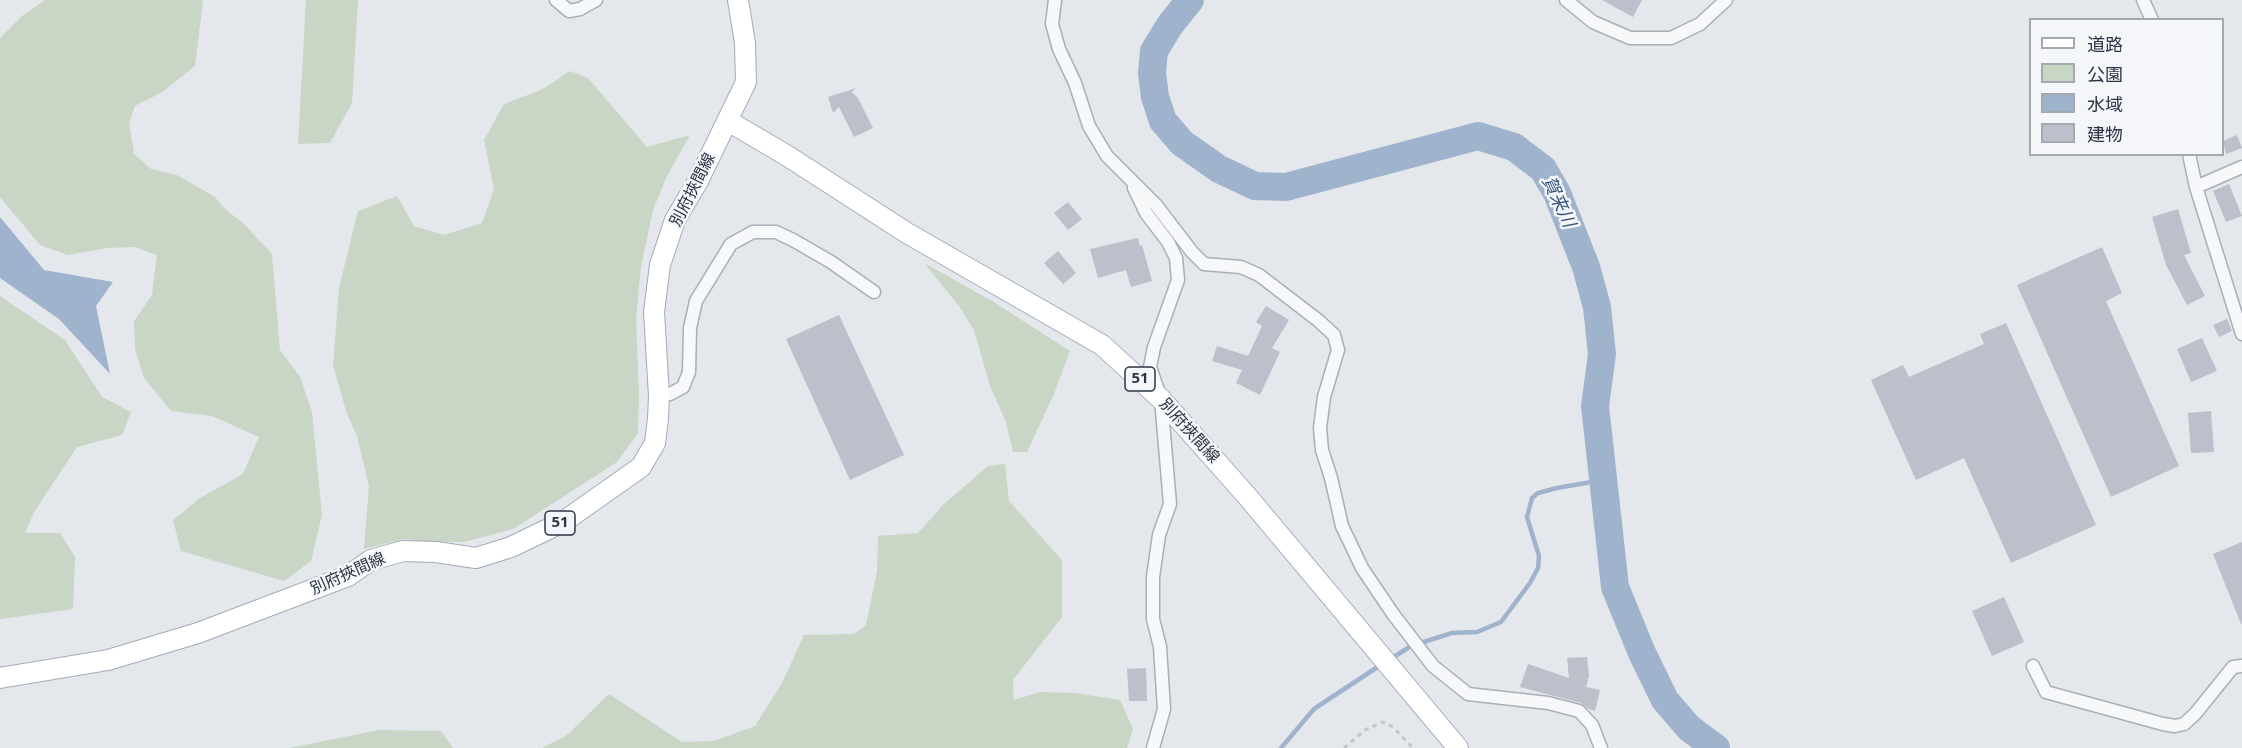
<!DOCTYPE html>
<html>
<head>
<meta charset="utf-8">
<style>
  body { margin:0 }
  #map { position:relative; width:2242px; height:748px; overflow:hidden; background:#e4e7ec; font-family:"Open Sans","Noto Sans JP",sans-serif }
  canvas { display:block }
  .legend { position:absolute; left:2029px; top:18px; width:195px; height:138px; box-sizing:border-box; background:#f4f6f9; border:2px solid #a4a8b1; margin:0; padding:8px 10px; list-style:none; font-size:18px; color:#2b3445 }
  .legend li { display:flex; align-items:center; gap:12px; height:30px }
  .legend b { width:30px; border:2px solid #a4a8b1 }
</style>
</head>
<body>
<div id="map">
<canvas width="2242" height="748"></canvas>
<ul class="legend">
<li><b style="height:8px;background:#fff"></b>道路</li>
<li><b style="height:16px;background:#c9d6c5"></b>公園</li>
<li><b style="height:16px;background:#9fb4cc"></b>水域</li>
<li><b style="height:16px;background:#bbc0ca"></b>建物</li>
</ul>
</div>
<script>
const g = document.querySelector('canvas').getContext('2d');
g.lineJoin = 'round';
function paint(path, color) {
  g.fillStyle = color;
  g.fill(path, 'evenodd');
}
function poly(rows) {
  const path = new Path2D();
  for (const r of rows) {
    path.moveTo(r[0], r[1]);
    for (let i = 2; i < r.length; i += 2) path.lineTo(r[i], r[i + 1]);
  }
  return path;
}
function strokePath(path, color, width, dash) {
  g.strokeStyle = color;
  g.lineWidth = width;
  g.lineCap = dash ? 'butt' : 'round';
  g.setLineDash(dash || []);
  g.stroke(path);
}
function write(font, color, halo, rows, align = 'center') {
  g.font = font + ' "Open Sans","Noto Sans JP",sans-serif';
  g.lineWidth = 5;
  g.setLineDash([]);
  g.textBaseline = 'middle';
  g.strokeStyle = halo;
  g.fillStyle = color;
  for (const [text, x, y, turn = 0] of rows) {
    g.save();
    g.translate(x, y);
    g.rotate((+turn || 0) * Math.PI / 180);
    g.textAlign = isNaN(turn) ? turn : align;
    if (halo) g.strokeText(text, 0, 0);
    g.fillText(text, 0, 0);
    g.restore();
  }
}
paint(poly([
  [45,0,203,0,195,66,161,93,135,106,129,123,134,154,151,169,177,175,215,197,226,210,242,222,272,254,280,350,300,377,312,412,322,515,311,561,284,581,181,551,173,520,200,498,243,474,259,437,212,416,171,411,144,378,135,349,134,321,152,295,157,255,135,247,108,248,68,255,40,245,0,197,0,38,22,16],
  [306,0,358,0,352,103,330,143,298,144],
  [570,71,588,78,647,147,690,135,667,176,653,210,641,267,636,318,639,394,638,433,617,462,513,529,464,542,433,542,405,539,364,549,369,486,357,436,346,411,333,365,339,288,358,211,397,196,414,226,444,235,482,223,494,189,484,140,504,104,541,90],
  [924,263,992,301,1070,351,1054,394,1027,452,1013,452,1006,422,990,386,974,330,959,306],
  [0,296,65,340,102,397,131,412,122,435,77,447,34,512,25,533,60,533,75,557,73,609,0,619],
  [1005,464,1009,501,1062,560,1062,617,1013,680,1014,700,1040,692,1075,693,1120,700,1133,729,1127,748,542,748,567,735,609,694,682,742,714,741,755,726,782,683,804,635,854,634,866,625,877,571,878,536,918,533,944,504,988,466],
  [379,730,441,731,453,748,289,748]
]), '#c9d6c5');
paint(poly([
  [0,217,44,270,113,282,96,306,110,374,59,319,0,278]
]), '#9fb4cc');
strokePath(poly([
  [1389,660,1411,646,1452,633,1477,632,1501,622,1530,583,1538,568,1539,556,1527,517,1532,498,1538,493,1557,488,1603,480],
  [1281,748,1314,709,1382,664]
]), '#9fb4cc', 4.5);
strokePath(poly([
  [1190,0,1170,25,1154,51,1152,73,1155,97,1163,121,1182,143,1219,169,1255,186,1286,187,1478,136,1514,147,1543,169,1557,193,1586,267,1597,307,1602,354,1595,406,1615,587,1642,653,1665,700,1689,728,1716,748]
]), '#9fb4cc', 28);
paint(poly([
  [1602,0,1642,0,1633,17],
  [856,88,852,92,858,98,873,128,854,137,839,107,833,113,828,97],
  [2237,135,2242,148,2226,154,2223,141],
  [2229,184,2242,216,2226,222,2213,191],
  [1068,202,1082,219,1068,230,1054,213],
  [2178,209,2191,253,2184,255,2205,296,2187,305,2166,265,2152,217],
  [1138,238,1140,246,1142,245,1152,281,1131,287,1126,270,1098,278,1090,249],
  [2102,247,2122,293,2106,301,2179,466,2111,497,2017,285],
  [1058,251,1076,273,1063,284,1044,263],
  [1266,306,1289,320,1272,348,1280,352,1260,395,1236,383,1242,370,1212,361,1217,346,1248,356,1262,326,1256,322],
  [839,315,904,455,850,480,786,339],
  [2227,319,2232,331,2219,337,2213,325],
  [2006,323,2096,525,2011,563,1964,458,1916,480,1871,380,1903,365,1909,377,1984,344,1980,334],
  [2202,338,2217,371,2191,382,2177,349],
  [2211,411,2214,452,2191,453,2188,413],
  [2242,542,2242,624,2241,624,2213,554],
  [2004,597,2024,642,1992,656,1972,611],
  [1587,657,1589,676,1586,687,1600,690,1595,711,1589,709,1581,703,1520,687,1528,664,1569,678,1567,658],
  [1146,668,1147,701,1129,701,1127,669]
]), '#bbc0ca');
const street = poly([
  [556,0,569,11,580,9,596,0],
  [1055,0,1052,24,1059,49,1075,83,1089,126,1107,156,1156,205,1192,252,1204,264,1241,267,1259,275,1319,321,1334,335,1338,350,1324,397,1320,428,1322,450,1331,478,1342,526,1362,568,1393,614,1433,666,1468,694,1548,703,1579,711,1592,725,1601,748],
  [1566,0,1593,22,1630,38,1671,38,1700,24,1726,0],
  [2143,0,2152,20],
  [2189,154,2196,187,2242,334],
  [2196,187,2242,167],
  [1134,188,1146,213,1168,242,1176,258,1178,280,1154,347,1150,367,1161,399,1170,504,1159,535,1153,577,1153,619,1160,647,1164,709,1153,748],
  [659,396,670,394,683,387,689,372,690,328,696,301,731,244,753,232,776,232,793,240,831,262,874,292],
  [2033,666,2046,692,2163,724,2175,726,2184,724,2195,714,2233,667,2242,666]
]);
const primary = poly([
  [728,121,786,155,907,233,1102,345,1161,399,1247,496,1458,748],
  [0,678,108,660,198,633,348,576,371,560,403,551,436,552,476,558,511,547,563,522,641,467,655,443,658,419,659,396,654,312,660,265,675,220,698,181,746,82,745,43,738,0]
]);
strokePath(street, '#a9aeb7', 15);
strokePath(primary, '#a3abb8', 22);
strokePath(poly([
  [1344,748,1365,730,1383,722,1393,727,1413,748]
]), '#c2c5cb', 3, [4.5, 4.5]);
strokePath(street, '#f7f8fa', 12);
strokePath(primary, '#fff', 20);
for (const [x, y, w] of [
  [1140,379,30],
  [560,523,30]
]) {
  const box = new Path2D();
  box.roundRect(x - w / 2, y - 12, w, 24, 4.5);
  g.fillStyle = '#f4f6f9';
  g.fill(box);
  strokePath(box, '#2b3445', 1.5);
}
write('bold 15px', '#2b3445', null, [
  ["51",1140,379],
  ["51",560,523]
]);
write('16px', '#2b3445', '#f4f6f9', [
  ["別府挾間線",693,190,-63],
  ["別府挾間線",1189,431,48],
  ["別府挾間線",348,574,-24]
]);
write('italic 18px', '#34527a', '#f4f6f9', [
  ["賀来川",1558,202,65]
]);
</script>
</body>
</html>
